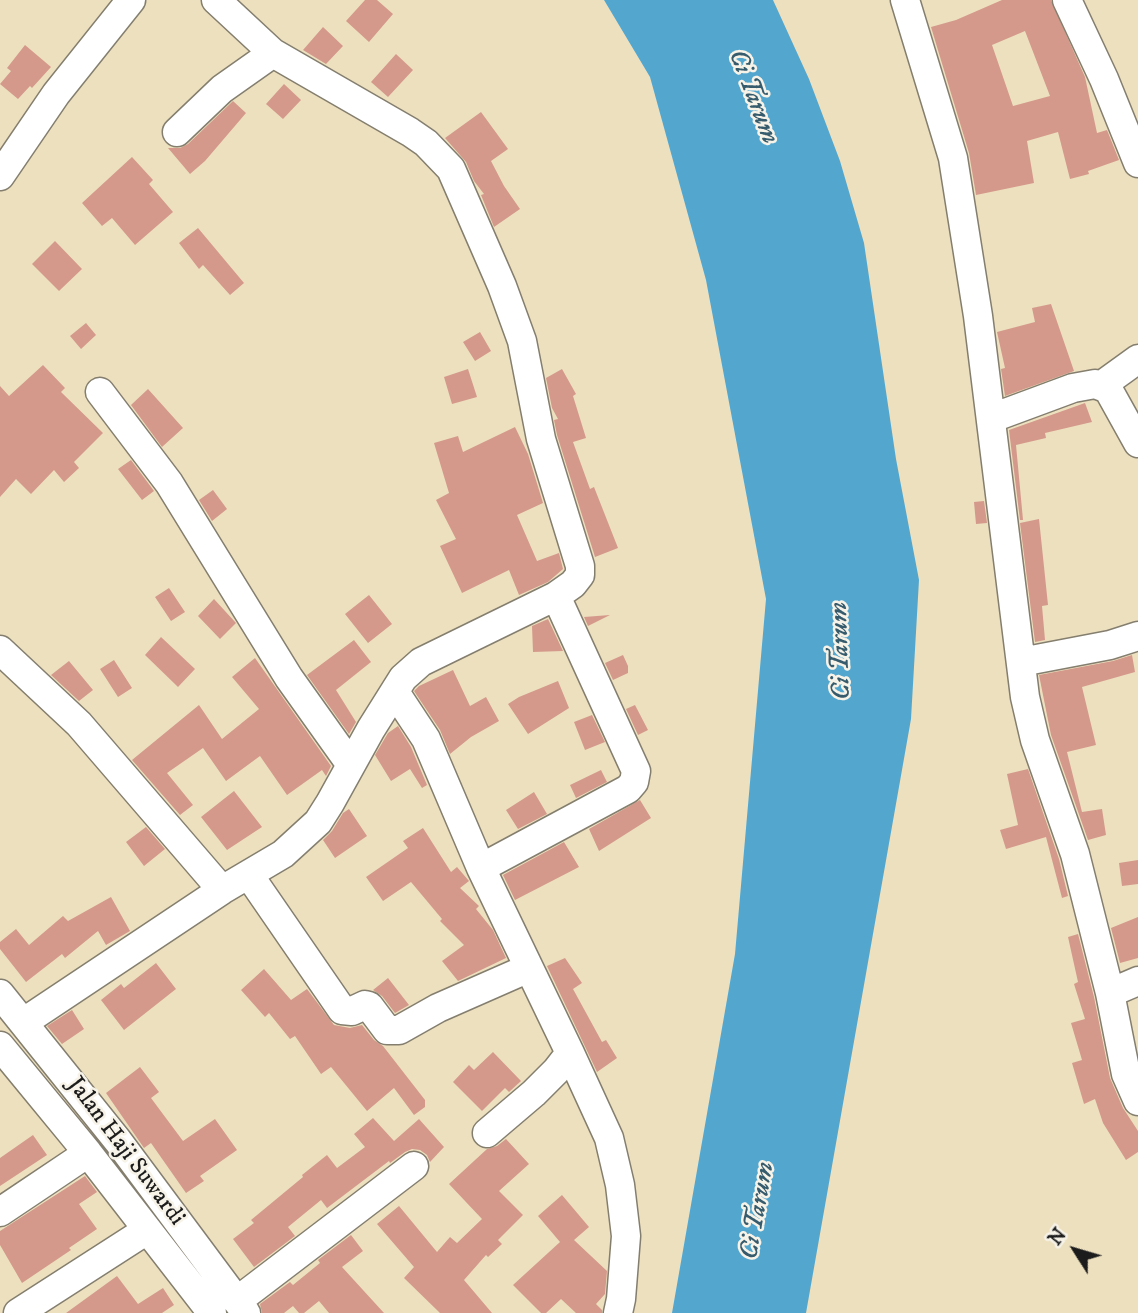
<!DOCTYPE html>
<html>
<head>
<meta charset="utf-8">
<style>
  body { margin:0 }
  #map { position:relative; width:1138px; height:1313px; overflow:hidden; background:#ede0bf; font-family:"IM FELL DW Pica",serif }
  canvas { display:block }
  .north { position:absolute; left:1040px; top:1215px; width:70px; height:70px; -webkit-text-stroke:5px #f7f3e8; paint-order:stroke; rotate:307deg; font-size:19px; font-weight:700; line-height:28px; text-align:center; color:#1c1c1c }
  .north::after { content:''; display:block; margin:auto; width:24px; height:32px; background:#1c1c1c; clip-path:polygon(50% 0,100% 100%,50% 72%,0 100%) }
</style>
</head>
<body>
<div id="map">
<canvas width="1138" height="1313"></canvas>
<div class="north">N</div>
</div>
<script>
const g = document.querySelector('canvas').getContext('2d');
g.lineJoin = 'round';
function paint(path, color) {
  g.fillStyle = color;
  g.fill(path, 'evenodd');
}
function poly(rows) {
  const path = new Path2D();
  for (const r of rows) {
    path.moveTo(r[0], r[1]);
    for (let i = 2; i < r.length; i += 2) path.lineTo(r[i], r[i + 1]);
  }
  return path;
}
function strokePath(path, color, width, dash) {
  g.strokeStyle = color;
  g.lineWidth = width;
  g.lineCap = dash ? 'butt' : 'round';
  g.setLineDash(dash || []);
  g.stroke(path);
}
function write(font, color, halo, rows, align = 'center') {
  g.font = font + ' "IM FELL DW Pica",serif';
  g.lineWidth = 5;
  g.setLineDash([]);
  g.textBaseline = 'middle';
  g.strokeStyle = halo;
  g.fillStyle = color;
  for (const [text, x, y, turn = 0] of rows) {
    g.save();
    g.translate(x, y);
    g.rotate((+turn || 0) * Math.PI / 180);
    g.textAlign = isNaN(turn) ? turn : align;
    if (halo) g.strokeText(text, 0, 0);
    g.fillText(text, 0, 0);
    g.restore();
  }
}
paint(poly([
  [604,0,773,0,809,79,840,161,864,243,896,459,919,580,911,719,806,1313,672,1313,735,954,766,599,706,280,650,77]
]), '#53a7cf');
paint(poly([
  [365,0,377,0,393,14,369,42,346,21],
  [1002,0,1051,0,1085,77,1097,133,1107,130,1119,160,1088,171,1089,174,1070,179,1058,132,1027,141,1034,183,976,195,969,153,931,27,956,20],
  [1025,31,1050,96,1013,106,992,45],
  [323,27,343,46,326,64,303,50],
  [25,45,51,67,32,88,30,86,18,99,0,84,11,71,7,68],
  [396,54,413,70,388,97,371,82],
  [284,84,301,100,283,119,266,104],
  [233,101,246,113,205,161,190,174,168,148,180,148,188,144],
  [481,112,508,149,491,161,504,186,520,209,494,227,481,195,484,194,474,181,466,162,445,138],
  [132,157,153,180,149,184,173,212,135,245,112,218,102,226,82,203],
  [198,228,244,283,230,295,203,265,199,269,179,243],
  [55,241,82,269,59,291,32,264],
  [1051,304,1074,371,1005,396,1001,369,1005,368,997,332,1035,322,1032,308],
  [86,323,96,335,81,349,70,336],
  [480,332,491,351,475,361,463,342],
  [43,365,65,388,61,392,103,433,74,462,79,468,64,482,54,470,31,494,16,479,0,497,0,386,9,396],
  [468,369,477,397,452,404,444,377],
  [562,369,576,394,573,396,586,438,573,442,590,489,594,487,618,548,595,557,557,435,554,420,558,419,552,408,546,378],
  [148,389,183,428,162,447,131,405],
  [1085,403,1092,422,1045,433,1046,438,1016,445,1023,520,1020,520,1009,430],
  [515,427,528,454,543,503,517,515,537,561,559,553,563,569,548,582,519,595,509,570,462,593,440,546,456,539,436,500,449,493,434,443,458,436,463,452],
  [131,460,154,491,142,500,118,469],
  [213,490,227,509,212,521,199,500],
  [984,501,987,523,976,524,974,502],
  [1039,519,1048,605,1042,606,1045,640,1035,642,1020,523],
  [169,588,185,612,171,621,155,597],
  [369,595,392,624,368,643,345,614],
  [214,599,236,623,220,639,198,616],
  [610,615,588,626,584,617],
  [548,619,563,651,533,652,532,626],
  [161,637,195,669,178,687,145,655],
  [354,640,371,662,336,690,356,722,349,734,307,675],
  [623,655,628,666,628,673,613,680,605,663],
  [1132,655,1135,672,1082,687,1096,745,1067,752,1082,812,1102,809,1106,835,1088,840,1051,735,1039,675,1113,661],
  [255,658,331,766,326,776,322,770,287,795,260,756,226,781,203,748,167,773,193,805,180,815,132,760,199,705,222,739,259,709,232,677],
  [114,660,132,688,118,697,100,669],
  [69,661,93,690,79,701,51,675],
  [453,670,470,706,486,697,499,721,471,737,450,754,440,730,414,691,419,686],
  [558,681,569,708,528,734,508,704,519,697],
  [635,705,648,730,638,735,626,709],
  [592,715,605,742,585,750,574,722],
  [398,726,411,747,427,785,422,788,410,769,391,781,375,755,388,733],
  [1028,769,1059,859,1068,896,1062,898,1046,837,1006,849,1000,830,1018,825,1007,774],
  [601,770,607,782,576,798,570,785],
  [234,791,262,827,227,850,201,817],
  [534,792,547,814,518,829,506,810],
  [640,800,651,818,599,851,589,829],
  [349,809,367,836,335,858,323,840,332,831,343,813],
  [146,827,165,849,144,866,126,842],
  [423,828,451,872,457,867,469,881,460,888,479,906,476,909,493,930,506,958,458,981,442,961,464,945,440,921,442,919,411,882,383,901,366,877,408,848,403,841],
  [564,842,579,867,515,900,503,875],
  [1138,860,1138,884,1122,886,1119,863],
  [111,897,130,931,106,945,98,931,65,958,62,954,26,982,0,949,0,942,16,929,29,945,63,916,68,921],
  [1138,917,1138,958,1120,963,1111,928],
  [1078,934,1094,997,1110,1078,1123,1108,1138,1131,1138,1152,1126,1160,1103,1123,1095,1099,1084,1104,1072,1063,1082,1060,1071,1023,1085,1019,1074,984,1078,982,1068,937],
  [565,958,582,983,573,989,602,1042,606,1040,617,1058,597,1072,547,966],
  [156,963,176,989,124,1030,101,1000,121,984,124,988],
  [264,969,291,1000,307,989,334,1025,350,1028,362,1025,374,1040,383,1046,425,1100,425,1107,414,1115,394,1088,367,1111,331,1067,321,1074,295,1036,290,1039,269,1013,265,1017,241,990],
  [388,978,409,1005,395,1013,382,996,373,990],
  [72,1010,84,1029,62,1044,47,1026],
  [493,1052,521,1081,509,1092,505,1088,482,1111,453,1082,469,1065,474,1070],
  [140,1067,159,1092,151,1098,183,1141,215,1119,237,1150,200,1176,204,1181,186,1193,151,1143,144,1148,106,1093],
  [373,1118,394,1141,419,1119,444,1147,430,1162,427,1155,420,1150,412,1149,405,1152,390,1163,389,1161,327,1208,321,1200,288,1227,295,1236,254,1267,233,1239,254,1223,251,1220,303,1177,302,1175,327,1155,337,1168,365,1147,354,1134],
  [33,1135,47,1155,0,1186,0,1158],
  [506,1139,529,1164,499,1191,523,1215,498,1240,502,1244,488,1257,486,1255,464,1280,492,1313,440,1313,404,1278,414,1267,377,1224,399,1206,437,1252,450,1237,457,1243,482,1219,449,1184,487,1149,497,1146],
  [85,1176,97,1192,79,1204,97,1229,69,1248,71,1250,22,1283,0,1245,0,1231],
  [562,1195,589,1227,574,1240,607,1271,605,1294,596,1304,602,1310,602,1313,576,1313,561,1299,546,1313,541,1313,513,1285,560,1242,538,1216],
  [351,1235,363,1251,342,1267,384,1313,329,1313,319,1301,304,1313,299,1313,293,1306,284,1313,262,1313,260,1304,290,1282,293,1285,320,1263,318,1260],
  [117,1276,138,1304,163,1288,174,1305,162,1313,66,1313]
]), '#d4998b');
const minor = poly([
  [905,0,953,158,978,316,1025,697,1035,740,1075,854,1110,993,1126,1074,1138,1101],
  [1067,0,1104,79,1138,163],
  [177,132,222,89,273,53],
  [0,176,56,94,131,0],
  [1102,385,1138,359],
  [100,392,169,483,289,678,351,765],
  [992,418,1073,388,1095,384,1108,389,1138,443],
  [0,650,79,724,222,890],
  [1021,662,1110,645,1138,636],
  [395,692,426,739,481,868,570,1053,609,1138,620,1185,626,1236,621,1299,618,1313],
  [481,868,628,789,634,782,636,771,556,596],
  [249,875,342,1010,352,1011,365,1005,369,1006,387,1030,399,1030,438,1008,529,968],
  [1110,993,1138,981],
  [0,994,118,1141,246,1313],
  [24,1022,222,890,283,854,318,822,330,803,371,729,403,678,421,662,556,596,573,584,580,575,580,566,541,439,522,341,502,286,451,169,426,143,410,132,273,53,216,0],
  [0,1046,88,1153,212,1313],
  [487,1133,534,1093,556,1071,570,1053],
  [0,1212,88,1153],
  [237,1301,414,1166],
  [18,1313,147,1230]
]);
strokePath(minor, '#847e6e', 31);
strokePath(minor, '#fff', 28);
write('24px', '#1c1c1c', '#f7f3e8', [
  ["Jalan Haji Suwardi",125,1152,53]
]);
write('italic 26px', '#355b6d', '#f7f3e8', [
  ["Ci Tarum",752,97,69],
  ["Ci Tarum",842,651,-92],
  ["Ci Tarum",759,1211,-80]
]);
</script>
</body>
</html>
